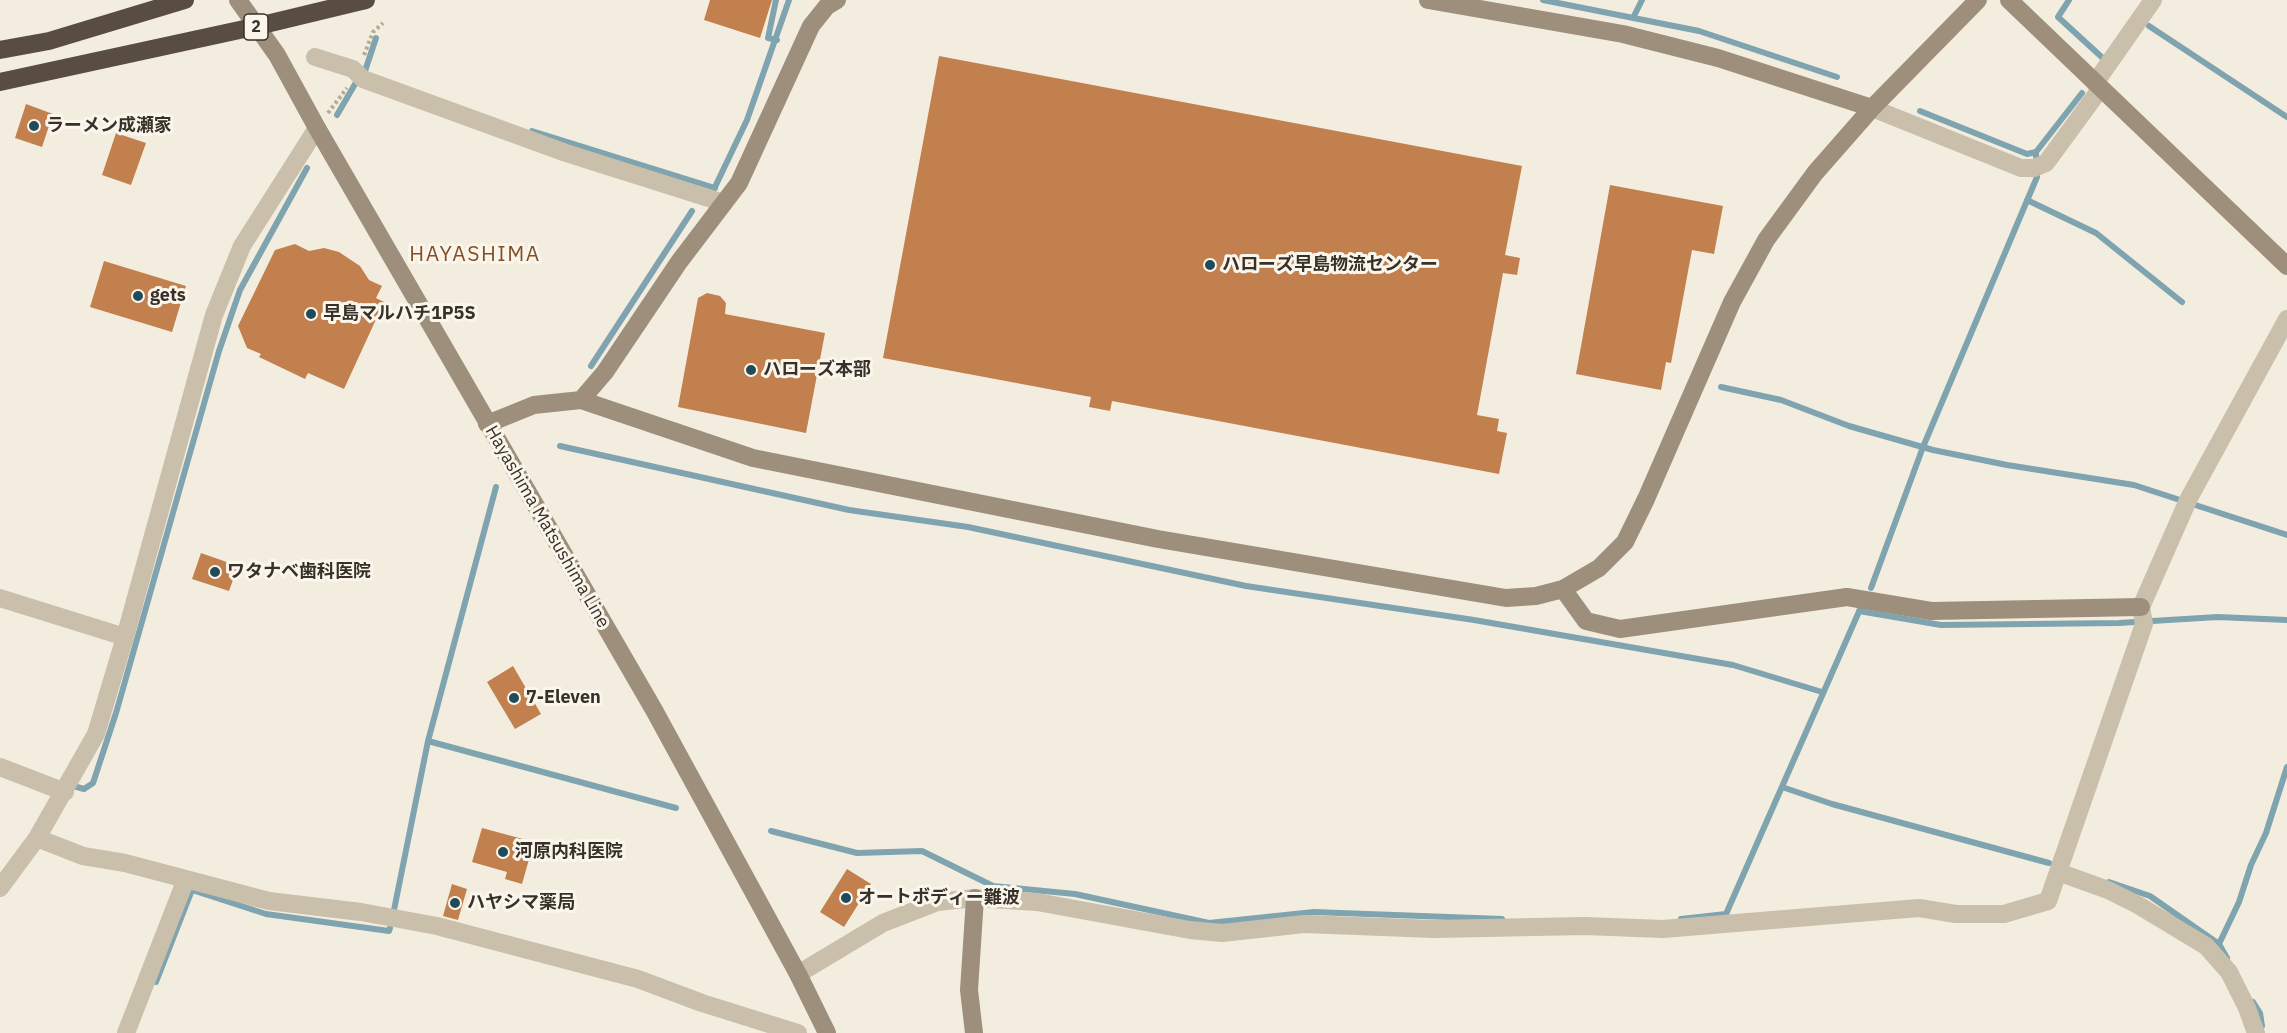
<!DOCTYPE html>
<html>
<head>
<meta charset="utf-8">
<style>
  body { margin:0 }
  canvas { display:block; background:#f2eddf }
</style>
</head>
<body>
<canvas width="2287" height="1033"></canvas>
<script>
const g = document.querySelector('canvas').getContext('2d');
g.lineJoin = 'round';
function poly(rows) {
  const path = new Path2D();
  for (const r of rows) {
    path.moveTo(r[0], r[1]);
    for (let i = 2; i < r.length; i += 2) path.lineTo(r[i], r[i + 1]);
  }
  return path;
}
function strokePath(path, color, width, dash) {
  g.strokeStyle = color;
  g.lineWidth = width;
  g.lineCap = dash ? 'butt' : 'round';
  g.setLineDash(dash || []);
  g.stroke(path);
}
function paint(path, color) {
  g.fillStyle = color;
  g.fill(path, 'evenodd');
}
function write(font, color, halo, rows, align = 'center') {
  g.font = font + ' "IBM Plex Sans","Noto Sans JP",sans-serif';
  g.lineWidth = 6;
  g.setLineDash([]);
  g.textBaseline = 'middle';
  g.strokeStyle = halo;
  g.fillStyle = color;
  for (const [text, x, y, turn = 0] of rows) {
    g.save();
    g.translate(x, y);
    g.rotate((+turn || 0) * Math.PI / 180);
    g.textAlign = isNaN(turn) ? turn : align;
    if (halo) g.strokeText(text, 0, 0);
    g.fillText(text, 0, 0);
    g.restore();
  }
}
strokePath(poly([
  [776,0,768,38,777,40],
  [1543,0,1699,31,1837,77],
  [2069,0,2058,17,2106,61],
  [1633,18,1642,0],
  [2149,26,2287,117],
  [365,71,376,38],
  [1920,111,2027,154,2036,152],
  [337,115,358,79],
  [532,131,715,188],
  [714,189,747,120,789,0],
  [2027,200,2096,233,2182,302],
  [591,366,692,211],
  [1721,387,1781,400,1849,426,1933,450,2007,465,2134,485,2287,535],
  [560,446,849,510,968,527,1246,586,1474,620,1733,665,1822,692],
  [1871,588,1923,447,2037,177,2036,152,2082,93],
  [1859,611,1941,625,2119,623,2218,617,2287,620],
  [428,741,676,808],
  [70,785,84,789,93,783,116,713,219,351,240,290,307,168],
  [1782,787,1832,804,2049,863],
  [771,831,857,853,922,851,993,886,1075,894,1209,923,1314,912,1502,919],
  [2109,882,2150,896,2219,944,2227,958],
  [394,910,428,741,496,487],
  [1681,919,1726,914,1861,607],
  [2219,944,2239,902,2251,865,2266,833,2287,767],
  [156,982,192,890,266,914,389,931,390,928],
  [2253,1002,2260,1013,2262,1026]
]), '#7fa4af', 6);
paint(poly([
  [710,0,772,0,760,38,704,20],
  [939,56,1522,166,1505,255,1520,258,1517,275,1503,273,1477,415,1499,419,1497,431,1507,433,1499,474,1112,401,1110,411,1089,407,1091,397,883,358],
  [26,104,53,114,42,147,15,138],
  [116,133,146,143,131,185,102,175],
  [1610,185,1723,206,1714,254,1692,250,1671,363,1666,362,1661,390,1576,374],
  [295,244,309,251,324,248,339,252,360,266,369,280,382,286,376,298,384,302,344,389,308,373,305,379,259,357,261,354,247,348,238,326,275,250],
  [104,261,186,286,172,332,90,307],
  [707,293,720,296,726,303,725,314,825,333,806,433,678,407,698,298],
  [201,553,238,566,229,591,192,579],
  [513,666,541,714,515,729,487,682],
  [482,828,534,842,522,884,505,879,507,872,472,862],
  [847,869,871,884,844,927,820,912],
  [452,884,467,889,458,920,443,916]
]), '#c2804e');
strokePath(poly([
  [364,55,373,32,383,23],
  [328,113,347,88]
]), '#b6aa96', 4, [3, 3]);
strokePath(poly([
  [315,57,353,69,363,79,566,153,724,203],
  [2095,83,2153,0],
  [1872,108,2021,168,2034,168,2046,163,2101,88],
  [0,598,125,637],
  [0,767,65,792],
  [37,838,83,856,125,863,269,901,361,912,437,926,638,979,702,1003,798,1033],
  [2058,872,2108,890,2138,905,2206,946,2229,972,2247,1008,2256,1033],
  [0,888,37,838,96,734,125,637,214,315,242,246,317,128],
  [798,974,883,923,937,902,975,898,1037,902,1190,930,1222,933,1304,924,1434,929,1585,926,1663,929,1919,908,1956,914,2004,914,2048,901,2144,624,2141,607,2189,498,2287,319],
  [126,1033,186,879]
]), '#cabfab', 18);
strokePath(poly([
  [238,0,277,55,317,128,654,710,798,974,827,1033],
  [1428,0,1623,34,1718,58,1872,108],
  [2009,0,2287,266],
  [581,400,605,372,679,262,739,183,811,26,827,6,837,0],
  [487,424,534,405,581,400,753,458,1158,539,1506,598,1536,596,1563,589,1586,621,1620,629,1847,597,1931,611,2141,607],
  [1563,589,1599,568,1625,542,1646,499,1732,302,1766,240,1815,173,1872,108,1978,0],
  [974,1033,969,990,975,898]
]), '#9e8f7d', 18);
strokePath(poly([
  [0,50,49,41,185,0],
  [0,82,258,26,366,0]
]), '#594d42', 18);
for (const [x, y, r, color] of [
  [34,126,6,"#214b59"],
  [1210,265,6,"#214b59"],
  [138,296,6,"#214b59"],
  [311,314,6,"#214b59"],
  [751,370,6,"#214b59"],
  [215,572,6,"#214b59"],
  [514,698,6,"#214b59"],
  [503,852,6,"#214b59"],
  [846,898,6,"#214b59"],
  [455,903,6,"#214b59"]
]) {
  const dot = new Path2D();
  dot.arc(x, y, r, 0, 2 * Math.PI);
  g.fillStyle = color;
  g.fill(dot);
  strokePath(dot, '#faf6ec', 2);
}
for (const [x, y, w] of [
  [256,27,24]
]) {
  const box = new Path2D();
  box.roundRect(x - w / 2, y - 13, w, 26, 4.5);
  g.fillStyle = '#faf6ec';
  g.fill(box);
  strokePath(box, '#38312a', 1.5);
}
write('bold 16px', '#38312a', null, [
  ["2",256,27]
]);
write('bold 18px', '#38312a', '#faf6ec', [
  ["ラーメン成瀬家",46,126],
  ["ハローズ早島物流センター",1222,265],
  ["gets",150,296],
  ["早島マルハチ1P5S",323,314],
  ["ハローズ本部",763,370],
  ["ワタナベ歯科医院",227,572],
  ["7-Eleven",526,698],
  ["河原内科医院",515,852],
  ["オートボディー難波",858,898],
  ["ハヤシマ薬局",467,903]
], 'left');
write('18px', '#38312a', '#faf6ec', [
  ["Hayashima Matsushima Line",547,527,60]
]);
g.letterSpacing = '1.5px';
write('21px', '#854e26', '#faf6ec', [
  ["HAYASHIMA",475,255]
]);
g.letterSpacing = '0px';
</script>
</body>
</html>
